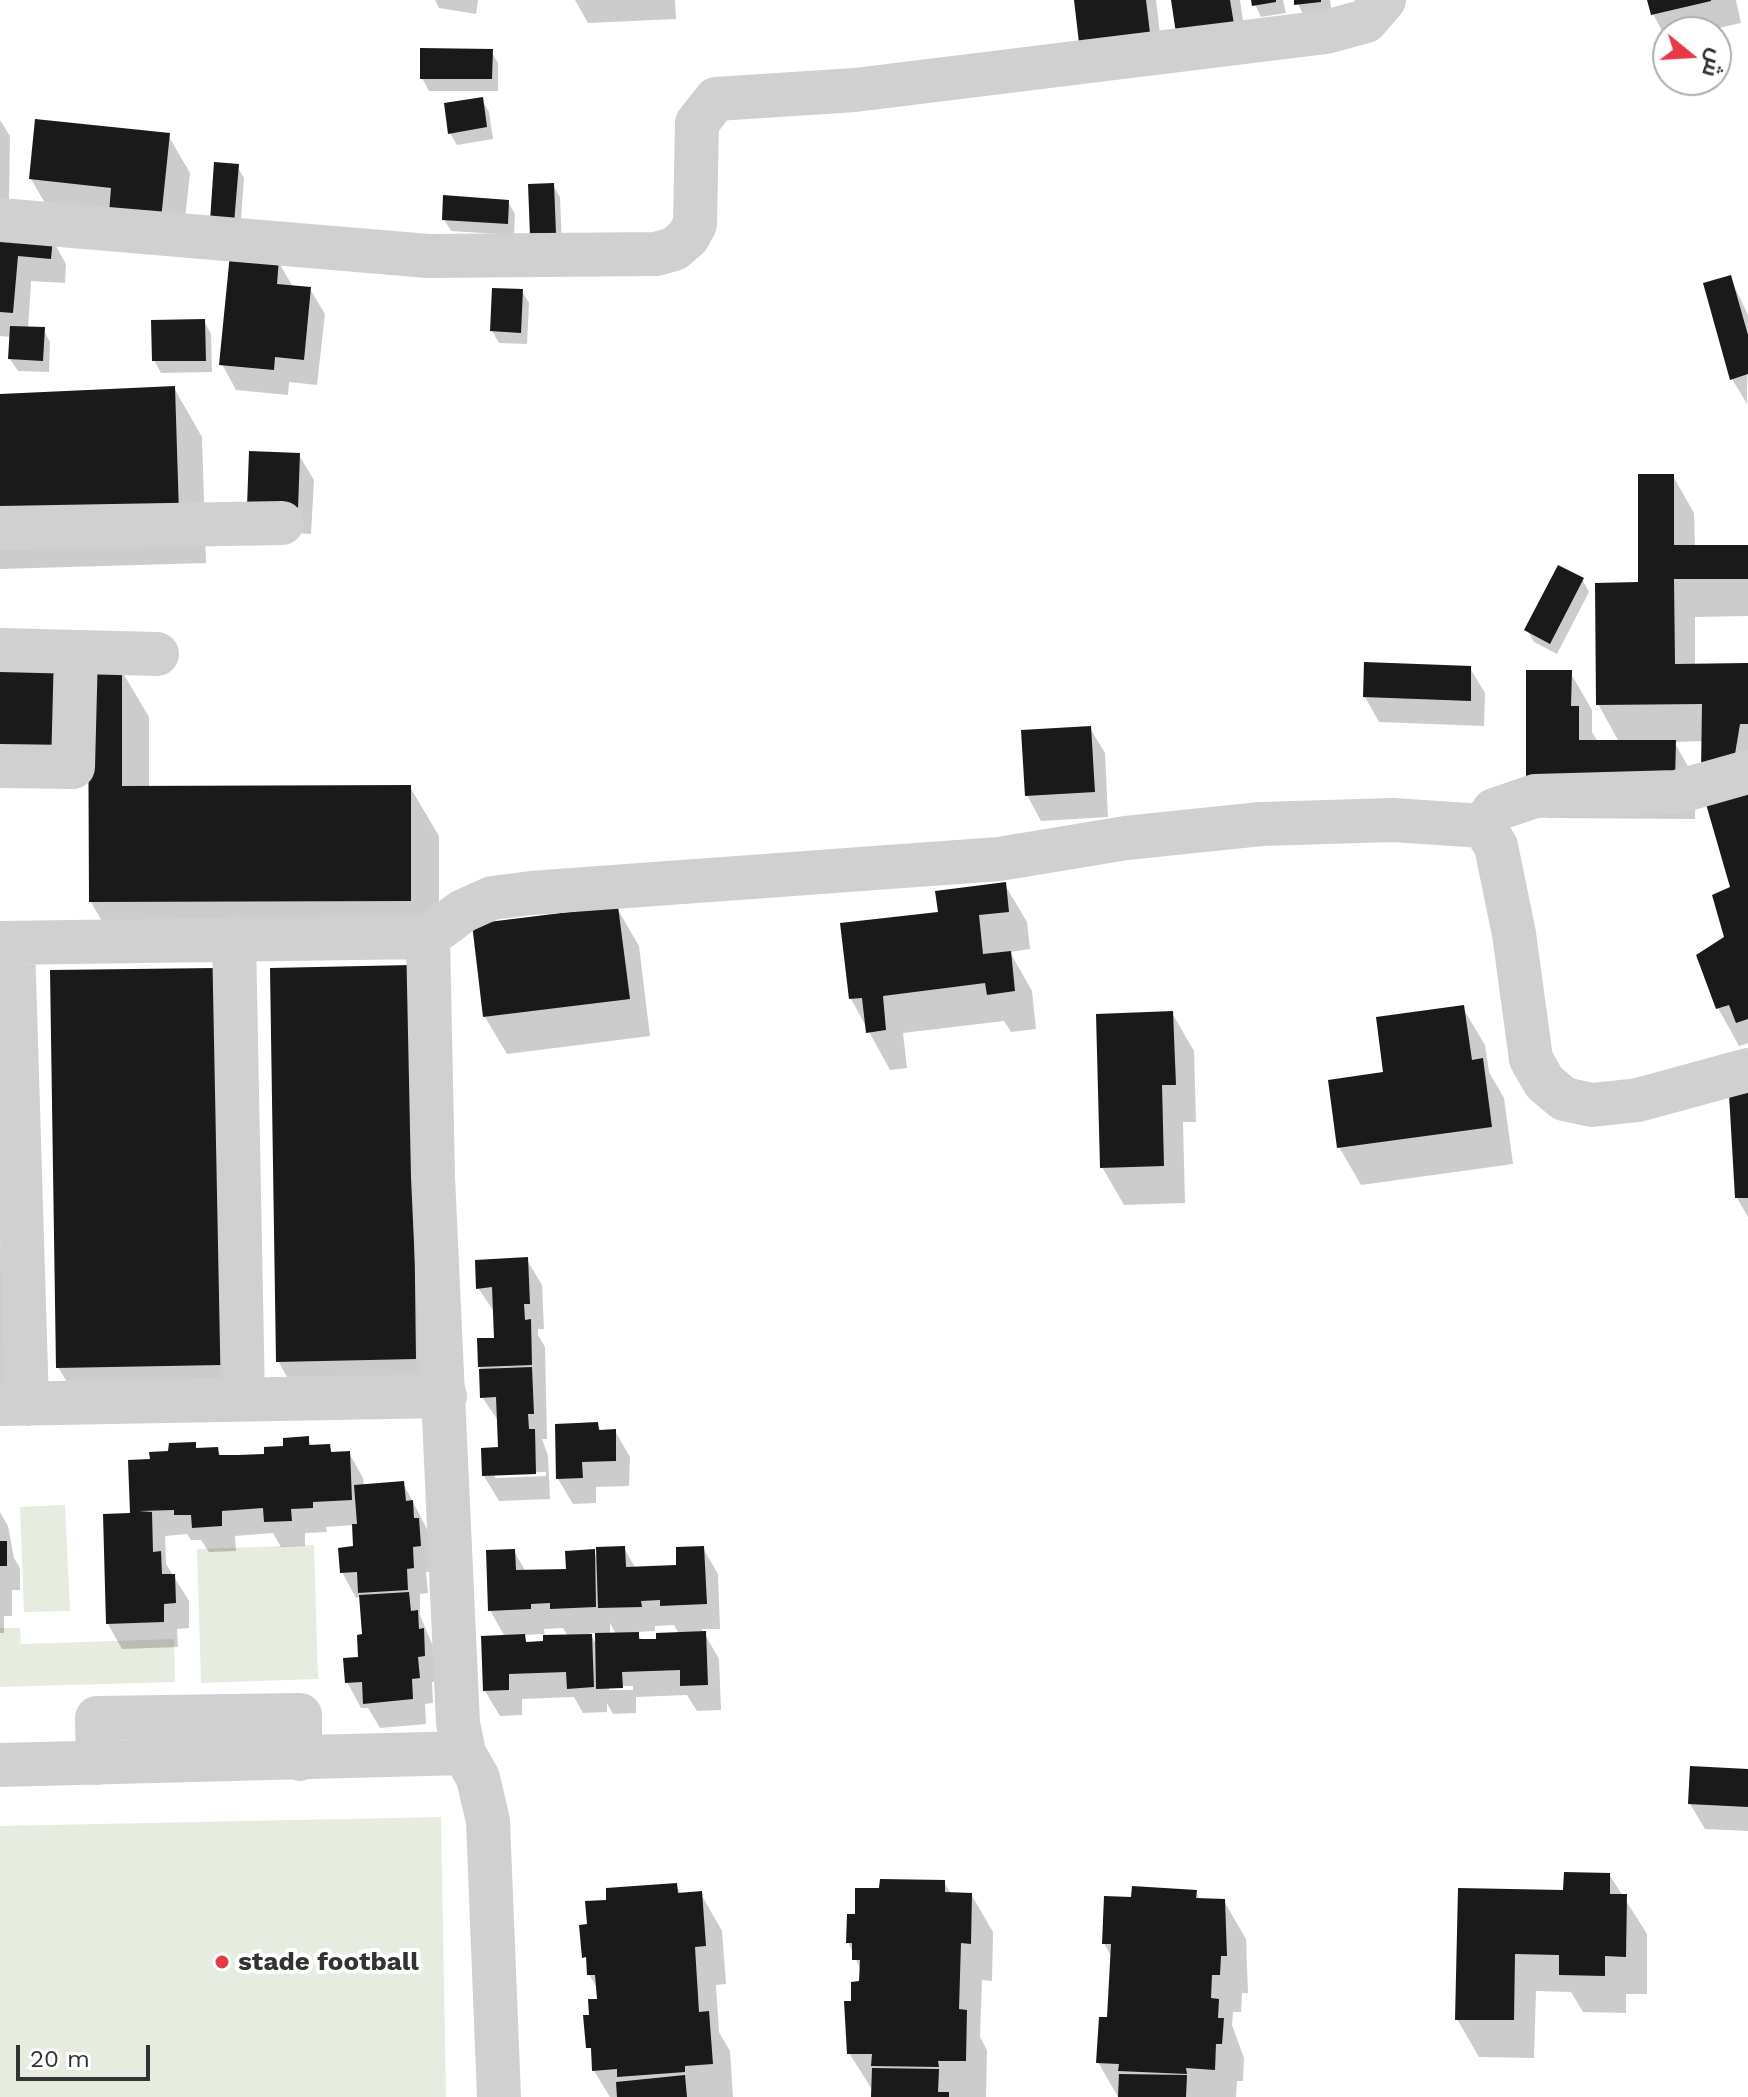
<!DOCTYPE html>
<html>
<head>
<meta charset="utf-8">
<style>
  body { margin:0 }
  #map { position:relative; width:1748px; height:2097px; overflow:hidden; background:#fff; font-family:"Work Sans",Cairo,sans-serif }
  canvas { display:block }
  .north { position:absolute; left:1652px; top:16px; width:80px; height:80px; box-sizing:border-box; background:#fff; border:2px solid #adadad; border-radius:50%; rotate:108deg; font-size:22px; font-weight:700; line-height:32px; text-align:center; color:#333 }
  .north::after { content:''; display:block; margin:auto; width:28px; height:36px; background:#e63946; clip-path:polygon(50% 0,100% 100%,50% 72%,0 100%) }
  .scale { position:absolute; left:16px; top:2045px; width:134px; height:36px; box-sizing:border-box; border:4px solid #333; border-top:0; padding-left:10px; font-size:24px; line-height:28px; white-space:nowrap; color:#333; -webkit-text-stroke:6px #fff; paint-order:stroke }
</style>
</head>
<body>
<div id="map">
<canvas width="1748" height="2097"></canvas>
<div class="north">ش</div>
<div class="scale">20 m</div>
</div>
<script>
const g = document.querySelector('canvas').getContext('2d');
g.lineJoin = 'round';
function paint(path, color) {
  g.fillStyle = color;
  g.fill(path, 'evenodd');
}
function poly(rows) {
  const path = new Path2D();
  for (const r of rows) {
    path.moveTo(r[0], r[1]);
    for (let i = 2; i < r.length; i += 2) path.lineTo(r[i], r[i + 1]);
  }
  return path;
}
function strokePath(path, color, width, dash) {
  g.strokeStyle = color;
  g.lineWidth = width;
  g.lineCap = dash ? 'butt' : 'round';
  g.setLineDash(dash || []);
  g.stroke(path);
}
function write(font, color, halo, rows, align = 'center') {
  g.font = font + ' "Work Sans",sans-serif';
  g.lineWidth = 8;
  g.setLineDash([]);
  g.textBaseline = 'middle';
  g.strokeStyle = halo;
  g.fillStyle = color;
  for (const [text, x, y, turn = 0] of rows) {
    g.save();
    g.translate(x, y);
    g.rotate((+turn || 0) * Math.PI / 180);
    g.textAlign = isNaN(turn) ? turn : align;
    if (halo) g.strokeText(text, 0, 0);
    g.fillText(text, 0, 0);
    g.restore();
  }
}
paint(poly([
  [65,1505,70,1611,24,1612,20,1507],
  [314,1545,318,1679,201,1683,197,1549],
  [0,1628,20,1628,21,1644,174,1639,175,1682,0,1687],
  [441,1817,446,2097,0,2097,0,1826]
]), '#e6ecdf');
paint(poly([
  [435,0,478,0,476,14,439,8],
  [575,0,675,0,676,19,588,23],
  [1076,0,1156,0,1163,59],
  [1173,0,1240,0,1247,49],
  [1253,0,1283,0,1286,13,1261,17],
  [1296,0,1330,0,1334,27,1311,30],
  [1650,0,1736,0,1741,23,1701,32,1668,32,1667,40,1653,14],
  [491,51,498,63,498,91,429,91,422,78],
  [482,100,489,112,493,139,457,145,450,133],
  [0,120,10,136,9,201,0,201],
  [168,135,190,173,181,256,53,217,31,179],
  [237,166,244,178,240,234,219,233],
  [553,185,560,197,562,246,539,247],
  [508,202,515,214,514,235,451,231,444,219],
  [0,235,52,239,66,264,65,283,31,281,28,329,43,329,50,342,49,372,18,371,10,359,11,337,0,336],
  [278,261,293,287,310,289,325,314,317,385,289,382,288,395,236,390,222,364],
  [1730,277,1748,315,1747,404,1732,379],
  [522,291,529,303,527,344,499,343,492,331],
  [204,321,211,334,212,372,161,373,154,360],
  [174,388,202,437,206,563,0,569,0,396],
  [299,455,314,480,311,534,264,531],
  [1673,476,1694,513,1695,547,1748,547,1748,616,1695,617,1695,666,1748,665,1748,1043,1739,1046,1718,1008,1732,888,1704,741,1674,742,1696,780,1695,819,1549,818,1528,780,1570,672,1592,710,1592,732,1598,742,1619,742,1598,704,1640,584],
  [1582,579,1589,592,1557,654,1534,642,1527,630],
  [120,668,149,717,149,788,410,787,439,836,439,949,119,951,91,902],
  [1470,668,1485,693,1484,726,1379,722,1365,697],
  [1090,728,1105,753,1108,817,1041,821,1027,795],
  [1005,885,1027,922,1030,949,1010,952,1032,991,1036,1029,1011,1032,1004,1021,903,1033,907,1068,890,1070,851,999,940,913],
  [617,908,639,946,650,1036,507,1054,485,1017],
  [410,967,444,1408,306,1410,278,1361],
  [52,972,249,1414,87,1416,58,1367],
  [1463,1008,1485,1045,1489,1072,1504,1098,1513,1164,1361,1185,1339,1147,1385,1074],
  [1172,1013,1194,1051,1196,1122,1183,1122,1185,1203,1124,1205,1102,1167],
  [1748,1095,1748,1217,1737,1198],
  [0,1247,18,1277,20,1407,0,1407],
  [527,1260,542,1285,544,1329,538,1329,538,1335,545,1347,547,1439,542,1439,548,1456,550,1499,499,1501,484,1476,500,1449,499,1422,482,1397,480,1367,496,1340,495,1313,478,1288],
  [546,1472,546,1476,495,1478,495,1474],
  [597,1424,602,1432,615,1431,630,1457,629,1486,596,1487,596,1503,573,1504,558,1479],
  [308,1439,313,1447,329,1447,333,1454,349,1453,363,1478,364,1486,403,1483,426,1527,432,1545,434,1571,426,1572,428,1593,420,1594,420,1615,437,1656,439,1681,432,1682,433,1703,425,1704,426,1724,380,1728,368,1708,361,1708,347,1682,360,1659,364,1636,361,1597,356,1598,342,1572,355,1548,354,1525,326,1527,327,1532,305,1533,305,1546,281,1547,273,1533,235,1536,236,1551,209,1552,201,1540,191,1540,187,1534,165,1536,166,1564,189,1601,189,1628,177,1629,178,1647,122,1649,108,1624,132,1515,152,1461,194,1444,198,1450,217,1449,222,1457,266,1456],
  [0,1512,8,1526,14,1558,20,1568,20,1590,12,1590,12,1616,4,1616,4,1633,0,1633],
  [624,1548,636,1569,678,1567,703,1548,718,1574,720,1629,702,1629,719,1659,721,1710,697,1711,687,1695,636,1697,636,1713,613,1714,607,1703,607,1712,583,1713,574,1697,522,1699,522,1715,500,1716,485,1691,505,1637,490,1610,514,1551,526,1572,569,1571,594,1552,599,1561],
  [610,1623,616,1634,610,1635],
  [674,1625,679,1634,659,1640,642,1641,637,1632,655,1631,655,1626],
  [563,1628,568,1636,545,1637,544,1629],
  [590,1633,597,1633,597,1646],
  [544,1634,545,1643,528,1644,523,1635],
  [609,1686,633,1686,633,1690,609,1690],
  [1748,1771,1748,1831,1705,1829,1690,1804],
  [1609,1874,1647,1934,1647,1994,1626,1994,1626,2013,1583,2012,1571,1992,1536,1991,1534,2058,1479,2057,1457,2019,1565,1892],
  [944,1882,951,1894,971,1894,993,1932,992,1981,982,1980,980,2037,987,2050,986,2097,873,2097,873,2091,849,2053,853,2003,861,1983,862,1973,848,1942,857,1916,881,1890],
  [676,1885,682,1895,701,1894,722,1931,726,1984,716,1985,719,2032,730,2051,733,2097,610,2097,594,2071,586,2017,591,2017,599,2000,598,1990,589,1974,589,1926,608,1902],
  [1196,1892,1200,1900,1224,1901,1246,1939,1248,1993,1242,1993,1241,2012,1233,2012,1232,2025,1244,2058,1243,2081,1237,2081,1236,2097,1118,2097,1098,2062,1109,2019,1112,1958,1104,1943,1133,1900]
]), '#0003');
paint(poly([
  [1074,0,1146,0,1150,33,1079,43],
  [1171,0,1230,0,1234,24,1176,33],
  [1251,0,1276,0,1276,2,1252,6],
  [1294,0,1321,0,1321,2,1294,5],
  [1647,0,1711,0,1711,1,1651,15],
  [420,48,493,49,492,79,420,79],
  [483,97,487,127,448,134,444,103],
  [35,119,170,133,161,219,109,213,111,188,29,179],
  [214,162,239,164,234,223,210,221],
  [554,183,556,234,530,236,528,184],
  [443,195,509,200,508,224,442,220],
  [0,233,53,237,51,259,18,256,13,313,0,312],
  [230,254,279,259,277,284,311,287,304,360,275,357,274,370,219,365],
  [1731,275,1748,335,1748,374,1730,380,1703,283],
  [492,288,523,289,521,333,490,331],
  [205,319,206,361,152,361,151,320],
  [10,326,45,327,43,361,8,359],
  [175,386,179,514,0,519,0,394],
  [249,451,300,453,298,509,247,507],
  [1638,474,1674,474,1674,545,1748,545,1748,579,1674,579,1675,664,1748,663,1748,724,1740,724,1735,754,1701,772,1702,704,1596,705,1595,583,1638,582],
  [1558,565,1584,578,1550,644,1524,630],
  [1364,662,1471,666,1471,701,1363,697],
  [88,666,122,666,122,786,411,785,411,901,89,902],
  [0,668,60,670,58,753,0,751],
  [1526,670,1572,670,1571,706,1579,706,1579,740,1676,740,1675,782,1526,781],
  [1091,726,1095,792,1025,796,1021,730],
  [1748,792,1748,1019,1736,1023,1729,1005,1716,1009,1696,955,1724,937,1712,895,1730,887,1706,804],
  [1006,882,1009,912,979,915,983,954,1011,951,1015,991,987,995,985,983,883,996,886,1030,866,1033,862,998,849,999,840,923,938,912,935,891],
  [618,906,630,999,483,1017,472,924],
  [411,965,416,1359,276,1362,270,968],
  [216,968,222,1365,56,1368,50,970],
  [1464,1005,1472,1060,1483,1058,1492,1127,1337,1148,1328,1080,1383,1072,1376,1017],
  [1173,1011,1176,1085,1162,1085,1164,1166,1100,1168,1096,1014],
  [1748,1093,1748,1198,1735,1198,1729,1094],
  [528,1257,530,1304,524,1304,525,1320,531,1319,532,1365,478,1367,477,1338,494,1338,492,1287,476,1289,475,1260],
  [532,1367,534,1414,528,1414,529,1429,535,1429,536,1474,482,1476,481,1448,498,1447,496,1397,480,1398,479,1369],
  [598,1422,599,1430,616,1429,616,1461,582,1462,583,1478,556,1479,555,1424],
  [309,1436,309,1445,330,1444,331,1452,350,1451,352,1500,313,1502,313,1508,291,1509,292,1521,264,1522,263,1508,222,1511,222,1526,192,1528,191,1515,174,1515,174,1510,139,1511,152,1512,153,1552,161,1551,162,1574,175,1574,176,1603,164,1604,164,1622,106,1624,103,1514,130,1513,128,1460,150,1459,149,1452,168,1451,169,1443,196,1442,196,1448,218,1447,219,1455,238,1455,264,1454,264,1447,283,1446,283,1438],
  [404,1481,406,1501,413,1500,414,1518,419,1518,421,1546,413,1547,414,1568,407,1569,408,1590,358,1593,357,1572,340,1573,338,1548,353,1546,352,1524,357,1524,354,1485],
  [0,1541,7,1541,7,1566,0,1566],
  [625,1546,626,1567,676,1565,676,1547,704,1546,707,1604,660,1606,660,1600,641,1601,642,1607,598,1608,596,1547],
  [515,1549,516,1570,566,1569,565,1551,595,1549,596,1607,550,1609,550,1603,531,1604,531,1609,488,1611,486,1550],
  [409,1592,411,1611,418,1610,419,1629,424,1628,425,1656,418,1657,420,1678,412,1679,413,1699,363,1704,362,1682,345,1683,343,1658,358,1657,357,1635,362,1634,359,1595],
  [706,1631,708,1685,680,1686,680,1670,622,1672,623,1688,596,1689,595,1633,639,1632,639,1639,656,1639,656,1633],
  [525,1634,526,1642,543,1641,543,1635,592,1634,594,1687,567,1689,566,1672,509,1674,509,1690,483,1691,481,1636],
  [1690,1766,1748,1769,1748,1807,1688,1804],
  [1564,1872,1610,1873,1610,1894,1627,1894,1626,1957,1605,1956,1605,1976,1559,1975,1559,1955,1515,1954,1514,2020,1455,2020,1458,1888,1563,1890],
  [880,1879,945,1880,945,1892,972,1893,971,1944,961,1943,959,2009,967,2010,966,2061,938,2061,939,2067,871,2066,872,2054,847,2054,844,2001,851,2001,851,1982,859,1981,860,1960,852,1960,852,1943,846,1943,847,1914,855,1914,855,1888,879,1888],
  [677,1883,678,1893,702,1891,706,1946,695,1947,699,2012,709,2011,713,2064,685,2066,685,2072,617,2077,617,2069,592,2071,591,2048,586,2048,583,2015,589,2015,588,1999,597,1999,595,1975,587,1975,586,1957,582,1958,579,1925,587,1924,585,1901,606,1900,606,1888],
  [1132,1886,1197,1890,1196,1898,1225,1899,1227,1956,1221,1956,1220,1975,1212,1975,1211,1998,1219,1999,1218,2018,1224,2018,1222,2044,1216,2044,1215,2070,1186,2068,1187,2074,1118,2071,1119,2064,1096,2063,1099,2017,1107,2017,1111,1944,1102,1944,1104,1896,1131,1897],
  [872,2068,939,2069,938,2092,949,2092,949,2097,871,2097],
  [1119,2074,1187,2075,1186,2097,1118,2097],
  [685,2075,687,2097,617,2097,616,2082]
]), '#1a1a1a');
strokePath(poly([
  [0,220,428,256,656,254,674,249,688,237,695,224,697,123,716,99,855,90,1326,32,1366,21,1384,0],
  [0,528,282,523],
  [0,650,157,654],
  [0,766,73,767,76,652],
  [1483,826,1496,846,1514,934,1531,1059,1544,1082,1564,1099,1592,1105,1638,1100,1748,1070],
  [428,937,433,1177,458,1723,464,1753,478,1778,488,1821,499,2097],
  [234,938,243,1399],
  [0,943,428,937,463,911,492,898,531,893,999,859,1126,838,1261,824,1393,820,1483,826,1494,810,1535,796,1677,792,1748,772],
  [13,943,27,1404],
  [0,1404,445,1396],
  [98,1763,97,1718,300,1715,300,1759],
  [0,1765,464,1753]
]), '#d0d0d0', 44);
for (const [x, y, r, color] of [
  [222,1962,8,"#e63946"]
]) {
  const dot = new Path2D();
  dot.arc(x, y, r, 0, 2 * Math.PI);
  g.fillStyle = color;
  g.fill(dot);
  strokePath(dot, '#fff', 3);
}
write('bold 26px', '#333', '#fff', [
  ["stade football",238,1962]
], 'left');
</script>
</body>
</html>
